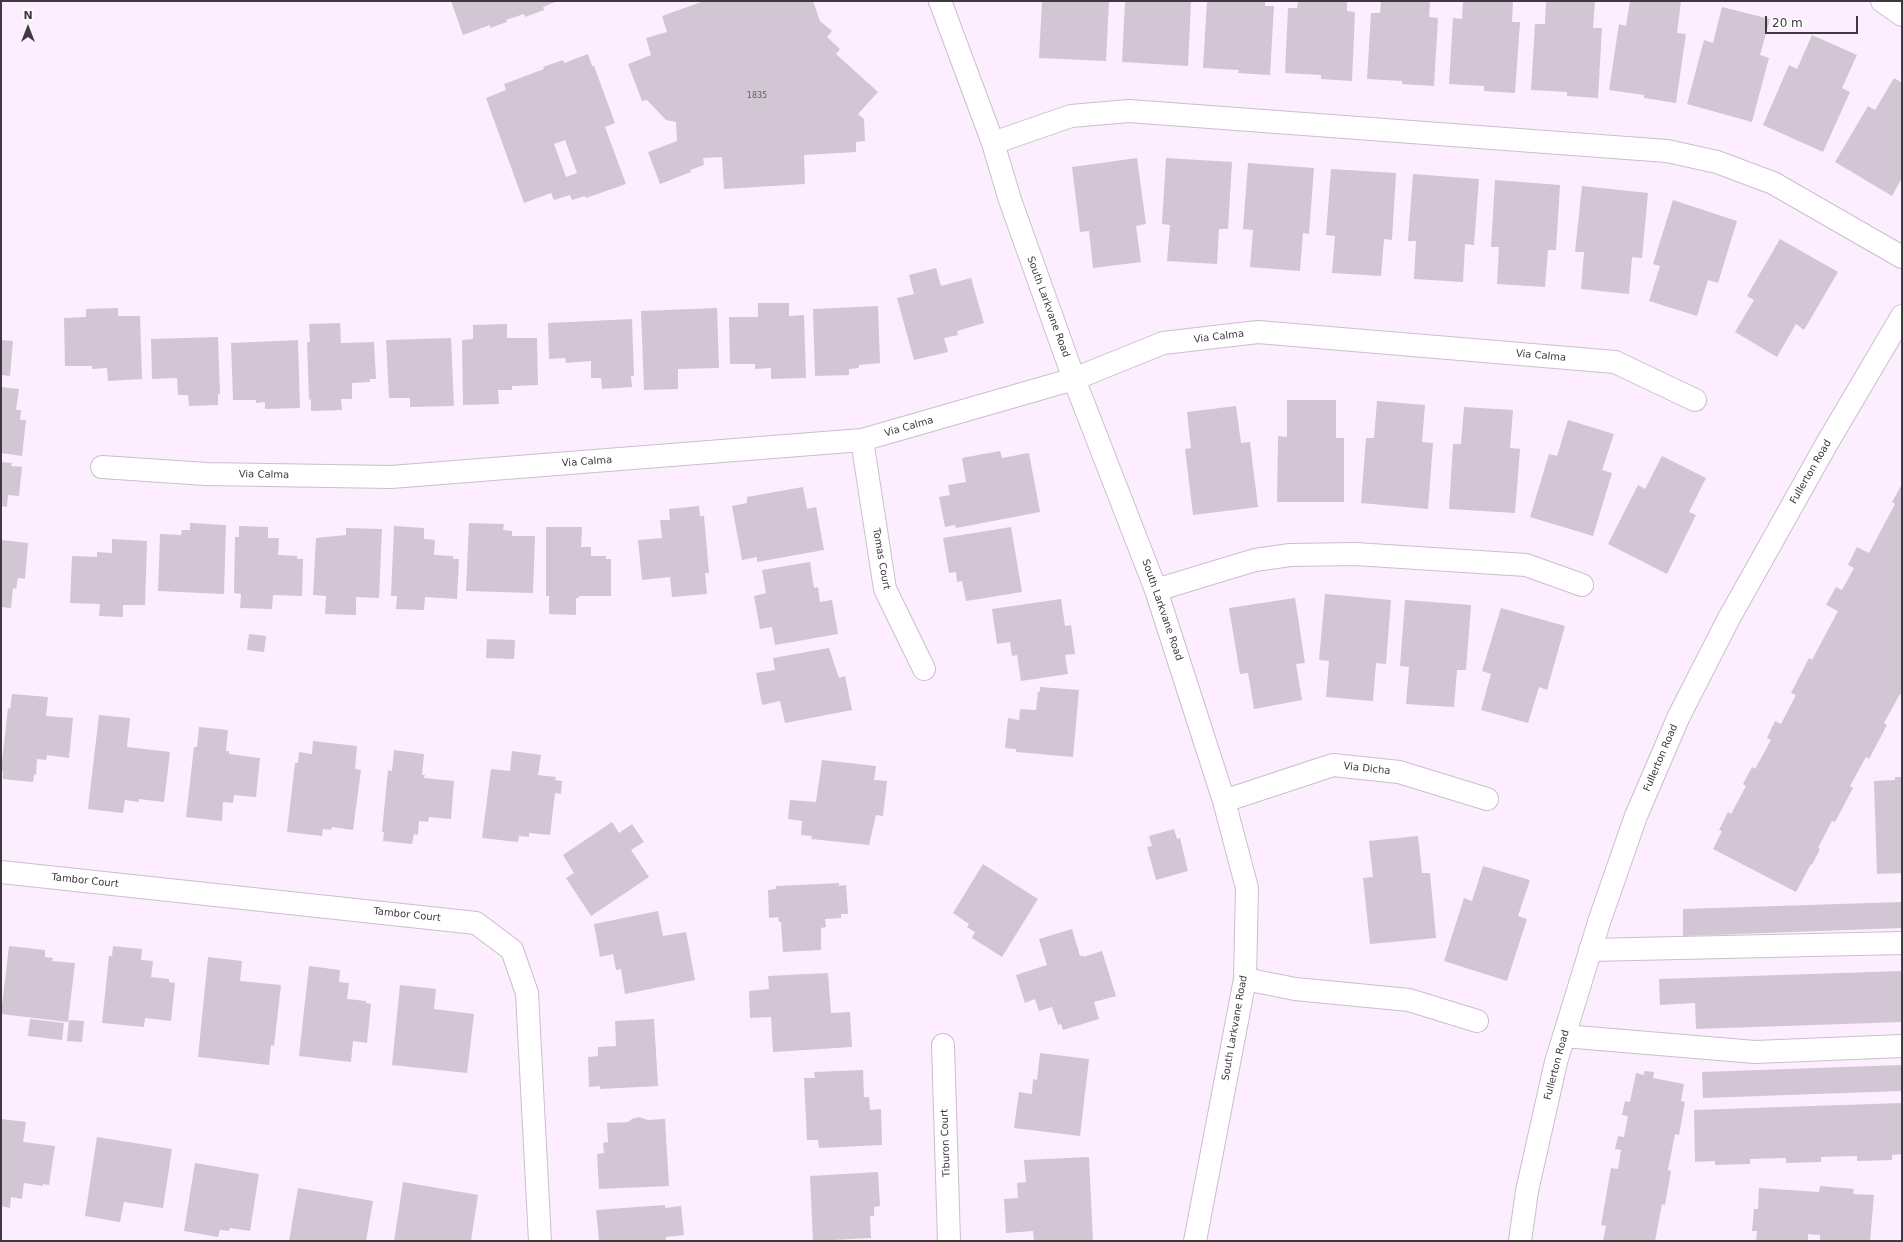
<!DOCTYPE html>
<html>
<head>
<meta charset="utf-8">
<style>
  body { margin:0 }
  #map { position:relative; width:1903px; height:1242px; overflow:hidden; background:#fceefe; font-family:"DejaVu Sans",sans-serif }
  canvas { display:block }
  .frame { position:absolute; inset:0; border:2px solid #3e393f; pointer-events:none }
  .north { position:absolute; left:8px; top:8px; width:40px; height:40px; -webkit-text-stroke:3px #fff; paint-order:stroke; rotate:0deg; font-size:11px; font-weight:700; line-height:16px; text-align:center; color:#3e393f }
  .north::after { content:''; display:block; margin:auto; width:14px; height:18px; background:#3e393f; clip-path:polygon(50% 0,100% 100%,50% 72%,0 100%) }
  .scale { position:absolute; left:1765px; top:16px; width:93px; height:18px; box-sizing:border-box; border:2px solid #3e393f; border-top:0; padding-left:5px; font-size:12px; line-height:14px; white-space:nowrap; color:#3e393f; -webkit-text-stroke:3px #fff; paint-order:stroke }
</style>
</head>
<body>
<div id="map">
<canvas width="1903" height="1242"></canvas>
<div class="frame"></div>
<div class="north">N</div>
<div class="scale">20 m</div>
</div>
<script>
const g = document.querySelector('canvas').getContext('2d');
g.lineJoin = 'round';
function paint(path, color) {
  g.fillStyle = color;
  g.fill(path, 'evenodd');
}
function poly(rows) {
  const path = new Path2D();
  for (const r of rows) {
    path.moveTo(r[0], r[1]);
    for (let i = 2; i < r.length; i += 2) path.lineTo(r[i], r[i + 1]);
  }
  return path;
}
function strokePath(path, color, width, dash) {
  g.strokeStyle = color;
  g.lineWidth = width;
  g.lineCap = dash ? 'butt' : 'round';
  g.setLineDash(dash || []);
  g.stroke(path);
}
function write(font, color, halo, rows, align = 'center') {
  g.font = font + ' "DejaVu Sans",sans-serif';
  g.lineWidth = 4;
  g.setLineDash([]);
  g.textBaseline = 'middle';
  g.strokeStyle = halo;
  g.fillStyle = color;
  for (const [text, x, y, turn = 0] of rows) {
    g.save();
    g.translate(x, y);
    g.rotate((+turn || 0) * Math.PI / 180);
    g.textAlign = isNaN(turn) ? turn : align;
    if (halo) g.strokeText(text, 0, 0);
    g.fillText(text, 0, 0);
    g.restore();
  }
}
paint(poly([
  [451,1,558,1,543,7,544,10,525,17,524,14,506,20,507,22,490,28,490,25,463,35],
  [704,1,813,1,820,21,832,31,827,37,840,49,836,54,878,92,858,114,864,119,865,141,856,142,856,152,804,155,805,184,724,189,722,157,703,158,704,165,690,170,691,172,660,184,648,152,677,141,676,122,666,120,647,100,642,101,628,64,651,55,646,38,667,32,662,16],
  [1042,1,1109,1,1106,61,1039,58],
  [1125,1,1191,1,1188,66,1122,62],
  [1207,1,1265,1,1265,6,1274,6,1270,75,1238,73,1239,70,1203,68],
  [1298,1,1347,1,1347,11,1355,12,1352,81,1321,79,1321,75,1285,73,1288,8,1297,8],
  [1381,1,1430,1,1429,17,1438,18,1434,86,1402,84,1402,81,1367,79,1371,13,1380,13],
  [1463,1,1513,1,1512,22,1520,22,1515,93,1484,91,1484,86,1449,84,1453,18,1462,19],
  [1546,1,1595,1,1593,28,1602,28,1598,98,1567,96,1567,92,1531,90,1535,24,1545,24],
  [1630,1,1681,1,1677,33,1686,34,1676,103,1644,98,1644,95,1609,90,1619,24,1626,26],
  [1722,7,1770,19,1760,55,1769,58,1752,122,1687,104,1704,40,1713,43],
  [1812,35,1857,55,1842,88,1850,92,1823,152,1763,125,1789,65,1797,69],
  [588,54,592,66,594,66,615,123,605,127,626,184,586,198,585,196,572,200,570,195,554,200,551,193,524,203,486,98,506,90,504,84,544,69,543,67,563,60,564,63],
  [565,140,577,173,566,177,554,144],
  [1894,78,1902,83,1902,178,1892,196,1835,162,1868,106,1875,110],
  [1137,158,1146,224,1136,226,1141,262,1093,268,1089,231,1080,232,1072,167],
  [1166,158,1232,162,1228,229,1219,229,1217,264,1167,261,1170,225,1162,224],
  [1248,163,1314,168,1309,234,1303,233,1300,271,1250,267,1253,230,1243,229],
  [1331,169,1396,173,1392,240,1384,239,1381,276,1332,273,1335,236,1326,235],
  [1413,174,1479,179,1474,245,1465,244,1463,282,1414,279,1416,241,1408,241],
  [1495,180,1560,185,1556,250,1548,250,1545,287,1497,284,1499,247,1491,247],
  [1582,186,1648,193,1642,258,1632,257,1629,294,1581,289,1584,252,1575,252],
  [1673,200,1737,221,1718,283,1708,280,1697,316,1649,301,1660,266,1653,264],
  [1780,239,1838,272,1804,330,1796,324,1777,357,1735,332,1754,300,1747,296],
  [936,268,941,286,971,278,984,323,957,331,958,335,944,338,948,352,914,360,897,298,914,294,909,275],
  [758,303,789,303,789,316,804,315,806,378,771,379,771,368,755,369,755,364,730,364,729,317,758,317],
  [878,306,880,363,859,365,859,368,849,369,849,375,815,376,813,309],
  [118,308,118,316,140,316,142,379,108,381,107,368,92,369,92,366,65,366,64,318,86,317,86,309],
  [717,308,719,368,678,369,678,389,644,390,641,311],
  [632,319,634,376,631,376,632,387,602,389,601,378,591,378,591,361,566,363,565,358,549,359,548,323],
  [340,323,341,343,374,342,376,379,370,379,370,382,352,383,352,399,341,399,342,410,311,411,311,399,309,400,307,342,310,342,309,324],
  [507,324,507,338,537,338,538,385,512,386,512,390,498,390,499,404,463,405,462,340,473,339,473,325],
  [218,337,220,394,218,394,218,405,189,406,188,395,178,395,177,378,152,379,151,339],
  [451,338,454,406,410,407,410,398,389,398,386,340],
  [1,340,13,341,10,376,1,375],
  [298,340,300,408,265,409,265,402,256,403,256,400,233,400,231,343],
  [1,387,19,389,16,410,21,410,20,420,26,420,22,456,1,453],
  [1287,400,1336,400,1336,438,1344,438,1344,502,1277,502,1278,436,1287,437],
  [1377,401,1425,405,1422,442,1433,443,1428,509,1361,503,1366,438,1374,438],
  [1236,406,1241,443,1250,442,1258,507,1193,515,1185,449,1191,448,1187,412],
  [1464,407,1513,410,1510,448,1520,449,1515,513,1449,509,1453,444,1461,444],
  [1568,420,1614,434,1602,470,1612,473,1593,536,1530,517,1549,454,1557,456],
  [1000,451,1002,458,1029,453,1040,512,956,528,955,525,945,527,939,497,950,495,948,485,966,482,962,458],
  [1662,456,1706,478,1689,512,1696,515,1667,574,1608,544,1638,485,1645,489],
  [1,462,12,463,11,466,22,467,19,496,8,495,7,507,1,506],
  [1902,484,1902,695,1900,694,1884,723,1887,725,1869,759,1866,757,1850,786,1853,788,1835,822,1832,821,1818,848,1820,849,1812,865,1811,864,1796,892,1713,849,1722,831,1719,830,1728,812,1731,814,1746,786,1743,784,1752,767,1755,769,1771,740,1767,738,1775,721,1781,724,1796,695,1791,693,1809,658,1812,660,1838,611,1826,605,1836,587,1842,590,1854,568,1848,565,1857,547,1869,553,1895,504,1892,502],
  [803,487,807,509,816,507,824,550,757,562,757,557,742,560,732,506,747,503,747,497],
  [699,506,700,516,704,516,709,573,705,573,707,594,672,597,670,577,642,580,638,540,662,538,660,520,670,520,669,509],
  [190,523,226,525,224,594,158,591,160,534,181,535,182,530,190,530],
  [469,523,504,524,503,530,512,531,512,536,535,536,533,593,466,591],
  [239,526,268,527,268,538,279,538,278,555,297,556,297,559,303,559,302,596,273,595,272,609,240,608,241,594,234,593,235,537,239,537],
  [394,526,424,528,424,539,435,540,434,555,453,556,453,559,459,559,457,599,425,597,424,610,396,609,397,596,391,596],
  [546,527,582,527,581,547,591,547,591,556,606,556,606,559,611,559,611,596,579,596,579,598,576,598,576,615,549,614,549,596,546,596],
  [1011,527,1022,592,966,601,962,581,957,582,956,572,949,573,943,538],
  [346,528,382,529,379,598,356,597,356,615,325,614,326,596,313,595,316,538,346,535],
  [112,539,147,541,145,605,123,605,123,617,99,616,100,604,70,603,72,556,97,557,97,552,112,553],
  [1,540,28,543,25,579,18,578,16,589,13,588,11,608,1,607],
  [810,562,814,588,818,587,820,602,832,600,838,634,775,645,772,627,760,629,754,596,766,593,762,570],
  [1325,594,1391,600,1386,664,1376,663,1373,701,1326,697,1329,661,1319,660],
  [1295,598,1305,663,1296,664,1302,700,1254,709,1248,673,1240,674,1229,608],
  [1061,599,1065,626,1071,625,1075,654,1065,655,1068,674,1021,681,1017,655,1012,656,1010,642,997,644,992,609],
  [1405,600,1471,605,1466,670,1457,670,1454,707,1406,704,1409,667,1400,666],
  [1501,608,1565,626,1547,690,1539,687,1528,723,1481,710,1491,674,1482,671],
  [249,634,266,636,264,652,247,650],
  [487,639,515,640,514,659,486,658],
  [829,648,839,678,845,676,852,710,785,723,780,701,762,705,756,673,775,670,773,658],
  [1040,687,1079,690,1073,757,1016,752,1016,749,1005,748,1008,718,1019,720,1020,709,1036,710,1038,691,1040,692],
  [12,694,48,697,46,716,73,718,69,758,47,755,46,760,37,759,36,775,34,774,33,782,3,779,3,771,1,771,8,708,10,709],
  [99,715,130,718,127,747,170,752,164,802,139,799,139,802,125,800,123,813,88,809],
  [199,727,228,730,226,751,229,751,229,754,260,758,256,797,234,795,233,803,223,802,222,821,186,817,194,747,197,747],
  [313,741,357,746,355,769,361,770,353,830,332,827,331,830,323,829,322,836,287,832,295,763,298,763,299,752,312,754],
  [394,750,424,754,422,775,425,775,424,778,454,781,451,819,429,817,428,822,419,821,418,835,414,834,412,844,383,841,384,832,382,832,388,770,392,771],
  [512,751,541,755,538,775,556,777,555,780,562,781,561,794,555,793,550,835,529,833,529,837,519,836,518,842,482,838,491,769,510,771],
  [822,760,876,766,874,780,887,781,883,816,876,815,869,845,811,839,812,836,801,835,802,821,788,819,790,800,816,802],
  [1895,777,1902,777,1902,873,1877,874,1874,781,1895,780],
  [612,822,619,833,632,824,644,842,631,850,649,877,591,916,566,878,574,873,563,855],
  [1174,829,1177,839,1180,838,1188,871,1156,880,1147,847,1152,846,1149,836],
  [1418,836,1422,873,1430,873,1436,938,1370,944,1363,878,1373,877,1369,841],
  [983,864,1038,899,1002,957,972,938,975,932,967,927,969,924,953,913],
  [1483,866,1530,880,1518,916,1527,919,1507,981,1444,961,1464,898,1472,901],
  [839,883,839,886,846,885,848,914,841,914,841,918,825,919,826,927,821,928,821,950,783,952,781,922,779,922,778,917,769,918,768,890,776,889,776,886],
  [1902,902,1902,928,1683,936,1683,909],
  [658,911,663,936,686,932,695,980,625,994,621,969,616,970,613,954,600,957,594,924],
  [1072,929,1080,956,1083,955,1083,957,1102,951,1116,996,1094,1002,1099,1019,1063,1030,1061,1024,1058,1025,1052,1007,1039,1011,1035,999,1025,1003,1016,975,1047,965,1039,939],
  [9,946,45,950,45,957,53,958,52,961,75,963,68,1022,1,1014],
  [113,946,142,949,141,960,153,961,151,977,169,979,169,982,175,983,171,1021,145,1018,144,1027,102,1023,109,956,112,956],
  [208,957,242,961,240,981,281,985,274,1046,271,1045,269,1065,198,1057],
  [309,966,340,970,339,982,349,983,347,999,366,1001,366,1003,371,1004,367,1043,353,1041,351,1062,299,1056],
  [1902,971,1902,1022,1696,1029,1695,1003,1660,1005,1659,979],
  [828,973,831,1013,850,1012,852,1047,773,1052,771,1017,750,1018,749,991,769,989,768,976],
  [400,985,436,989,434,1009,474,1014,467,1073,392,1065],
  [30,1019,64,1023,62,1040,28,1036],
  [654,1019,658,1086,600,1089,600,1086,589,1087,588,1057,598,1056,598,1047,616,1046,615,1021],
  [69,1020,84,1021,82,1042,67,1041],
  [1040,1053,1089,1059,1080,1136,1014,1128,1019,1092,1032,1094,1033,1079,1037,1080],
  [1902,1065,1902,1091,1703,1098,1702,1072],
  [863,1070,864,1097,869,1097,870,1110,881,1109,882,1145,819,1148,818,1140,807,1140,804,1078,815,1078,814,1072],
  [1644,1071,1654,1072,1653,1078,1684,1084,1681,1101,1685,1102,1679,1135,1675,1134,1668,1170,1671,1171,1665,1205,1662,1204,1655,1241,1603,1241,1606,1226,1601,1225,1611,1168,1618,1169,1621,1150,1615,1149,1618,1136,1624,1137,1628,1116,1622,1115,1625,1101,1630,1102,1636,1073,1644,1075],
  [1902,1103,1902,1154,1892,1155,1892,1160,1857,1161,1857,1156,1821,1157,1821,1162,1786,1163,1786,1158,1750,1159,1750,1164,1715,1165,1715,1161,1695,1162,1694,1110],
  [639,1117,648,1120,665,1119,669,1186,599,1189,597,1154,604,1153,603,1143,608,1142,607,1123,628,1122,632,1119],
  [1,1119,26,1122,23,1142,55,1146,49,1185,43,1184,43,1186,24,1183,22,1199,11,1197,10,1208,1,1206],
  [97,1137,172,1149,163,1208,124,1202,120,1222,85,1216],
  [1089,1157,1093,1241,1034,1241,1033,1231,1006,1233,1004,1199,1018,1198,1017,1183,1026,1182,1024,1160],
  [195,1163,259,1174,250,1231,230,1228,229,1231,220,1230,218,1237,184,1231],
  [878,1172,880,1206,874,1207,874,1216,870,1216,871,1238,813,1241,810,1176],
  [403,1182,478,1195,471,1241,394,1241],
  [1820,1186,1854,1189,1853,1194,1874,1195,1870,1241,1820,1241,1820,1235,1808,1234,1808,1241,1756,1241,1757,1231,1752,1231,1754,1209,1758,1209,1759,1188,1819,1192],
  [298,1188,373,1201,366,1241,289,1241],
  [665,1205,665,1208,681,1206,684,1235,666,1237,666,1241,599,1240,596,1210]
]), '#d2c5d4');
const minor = poly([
  [940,1,993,143,1010,200,1074,379,1156,590,1224,801,1247,888,1245,979,1195,1241],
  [1882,1,1902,15],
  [993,143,1071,116,1129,111,1667,151,1717,162,1773,183,1902,257],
  [862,440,885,589,924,669],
  [102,467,206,474,391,477,862,440,1074,379,1163,343,1258,332,1615,362,1695,400],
  [1156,590,1255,560,1290,555,1355,554,1526,565,1582,585],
  [1224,801,1333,765,1399,772,1487,799],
  [1,872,476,923,512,950,527,993,540,1241],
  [1590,950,1902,943],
  [1245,979,1295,989,1409,1000,1477,1021],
  [1564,1036,1755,1052,1902,1046],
  [943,1045,949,1241]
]);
const major = poly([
  [1520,1241,1527,1191,1556,1062,1600,919,1636,816,1679,716,1728,620,1826,445,1902,316]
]);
strokePath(minor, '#cbbecd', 24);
strokePath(major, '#cbbecd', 24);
strokePath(minor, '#fff', 22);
strokePath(major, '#fff', 22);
write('8px', '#635c64', null, [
  ["1835",757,96]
]);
write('10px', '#3e393f', '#fff', [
  ["South Larkvane Road",1048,307,70],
  ["Via Calma",1219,337,-7],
  ["Via Calma",1541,356,5],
  ["Via Calma",909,427,-16],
  ["Via Calma",587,462,-4],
  ["Fullerton Road",1811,472,-60],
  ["Via Calma",264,475,1],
  ["Tomas Court",881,559,80],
  ["South Larkvane Road",1162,610,71],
  ["Fullerton Road",1661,758,-67],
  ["Via Dicha",1367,769,6],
  ["Tambor Court",85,881,6],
  ["Tambor Court",407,915,6],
  ["South Larkvane Road",1235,1028,-80],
  ["Fullerton Road",1557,1065,-75],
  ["Tiburon Court",946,1143,-92]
]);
</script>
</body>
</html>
